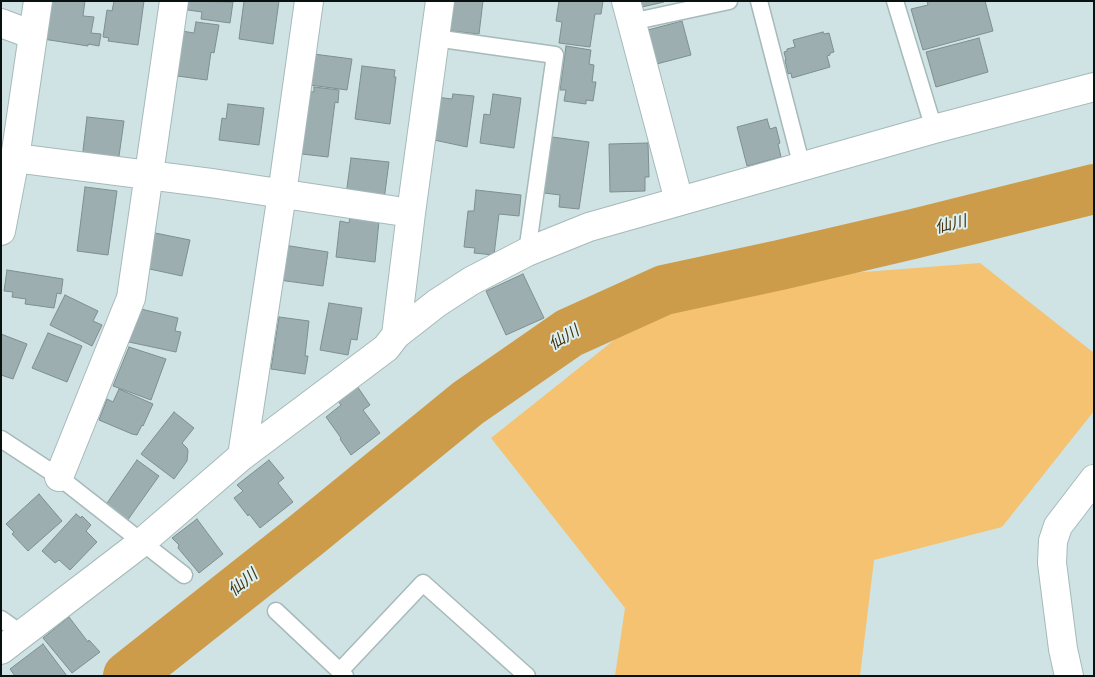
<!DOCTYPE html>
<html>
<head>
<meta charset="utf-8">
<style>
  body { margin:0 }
  #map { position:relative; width:1095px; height:677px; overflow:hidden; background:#cfe3e4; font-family:Rubik,sans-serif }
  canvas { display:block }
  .frame { position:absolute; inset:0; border:2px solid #0a1111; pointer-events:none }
</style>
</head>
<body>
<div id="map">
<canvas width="1095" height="677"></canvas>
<div class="frame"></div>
</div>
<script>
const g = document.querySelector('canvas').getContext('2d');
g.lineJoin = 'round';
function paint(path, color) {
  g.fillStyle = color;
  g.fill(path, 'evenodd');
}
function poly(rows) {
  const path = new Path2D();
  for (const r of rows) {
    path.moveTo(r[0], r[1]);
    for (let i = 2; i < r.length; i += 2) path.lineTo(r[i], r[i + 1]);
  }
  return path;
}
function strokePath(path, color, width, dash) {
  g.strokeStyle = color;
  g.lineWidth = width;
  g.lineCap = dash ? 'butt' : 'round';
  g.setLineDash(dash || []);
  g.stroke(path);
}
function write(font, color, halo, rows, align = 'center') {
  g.font = font + ' Rubik,"Noto Sans JP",sans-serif';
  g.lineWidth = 4;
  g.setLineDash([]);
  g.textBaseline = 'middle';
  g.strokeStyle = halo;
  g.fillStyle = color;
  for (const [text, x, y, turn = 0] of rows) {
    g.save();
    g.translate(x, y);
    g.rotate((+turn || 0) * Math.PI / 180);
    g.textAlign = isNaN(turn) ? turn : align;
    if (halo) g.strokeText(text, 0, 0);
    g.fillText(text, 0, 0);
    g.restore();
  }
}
paint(poly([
  [980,263,1094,353,1094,411,1002,527,874,560,860,676,615,676,625,608,491,438,682,286]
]), '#f4c271');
strokePath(poly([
  [128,676,305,536,468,403,569,333,664,290,780,265,913,234,1094,189]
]), '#cd9c4a', 50);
const building = poly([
  [49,1,85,1,83,16,94,17,91,33,101,34,99,46,88,44,88,46,43,39,49,1],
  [114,1,144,1,138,45,108,41,109,38,103,37,107,10,112,11,114,1],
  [182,1,233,2,230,23,201,19,202,12,181,9,182,1],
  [244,1,279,1,273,44,239,39,244,1],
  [447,1,483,1,479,34,451,31,444,22,447,1],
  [559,1,603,1,601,14,595,14,590,47,559,43,562,22,556,21,559,1],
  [641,1,664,1,664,2,642,7,641,1],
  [927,1,985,1,993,31,923,50,911,9,928,5,927,1],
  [682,21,691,55,649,66,648,30,682,21],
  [196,22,219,25,214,53,211,52,207,80,170,75,176,30,194,33,196,22],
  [823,32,824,34,829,33,834,52,830,53,830,55,827,56,830,67,792,78,791,73,788,74,785,60,786,60,784,52,787,51,787,49,795,47,793,40,823,32],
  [979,38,988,72,936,87,926,52,979,38],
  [566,46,591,50,589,64,594,65,592,82,596,82,593,101,586,100,586,104,564,101,566,90,560,90,566,46],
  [306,53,352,59,347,90,310,85,306,53],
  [362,66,395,70,394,77,396,77,390,124,355,119,362,66],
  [314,87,339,90,338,103,335,102,328,157,293,153,305,91,314,92,314,87],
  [453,94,474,96,467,147,434,140,436,97,452,99,453,94],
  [493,94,521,98,514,148,480,143,484,114,490,115,493,94],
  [228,104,264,108,259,145,219,140,222,118,226,119,228,104],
  [87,117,124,121,118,163,82,159,87,117],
  [767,119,770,129,776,127,780,143,778,144,781,157,747,166,737,127,767,119],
  [552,137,589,142,579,209,559,207,560,195,544,193,552,137],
  [648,143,649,177,645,177,645,191,610,192,609,144,648,143],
  [351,158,389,162,384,200,346,195,351,158],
  [85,187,117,191,108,255,77,251,85,187],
  [476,190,521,195,519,216,499,214,494,255,474,253,475,248,464,247,468,211,474,211,476,190],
  [350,217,379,221,375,262,336,257,340,221,349,223,350,217],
  [150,232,190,240,182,276,145,268,150,232],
  [284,245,328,252,323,286,279,280,284,245],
  [7,270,63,279,61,294,57,293,54,308,25,304,26,299,12,297,13,292,4,291,7,270],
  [523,274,544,318,506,335,486,291,523,274],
  [65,295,98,311,93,321,102,325,92,346,50,325,65,295],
  [329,303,362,308,357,340,351,339,348,355,320,350,329,303],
  [137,308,178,318,175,331,181,332,176,352,124,341,137,308],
  [279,317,309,321,305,356,308,356,305,374,271,369,279,317],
  [48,333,82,346,67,382,32,368,48,333],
  [1,334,27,344,13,379,1,375,1,334],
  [129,347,166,359,151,400,113,386,129,347],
  [357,386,370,405,363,410,380,433,351,455,340,439,341,438,326,417,341,405,338,401,357,386],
  [119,389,153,404,143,426,142,425,137,435,132,434,99,420,107,399,113,402,119,389],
  [174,412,194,428,182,443,187,448,188,451,187,461,174,479,141,454,174,412],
  [137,460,159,476,127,521,105,506,137,460],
  [269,460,284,478,278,483,293,502,260,528,249,514,248,516,234,498,243,491,237,485,269,460],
  [39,494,62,521,28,551,12,534,14,532,6,524,39,494],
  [76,514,81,518,82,516,91,525,86,531,97,542,70,570,59,560,55,563,42,551,76,514],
  [197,519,223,554,199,573,178,548,179,545,172,538,197,519],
  [69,617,88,642,89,640,100,652,72,673,43,638,69,617],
  [43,644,67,676,15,676,10,669,43,644]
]);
paint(building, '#9caeaf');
strokePath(building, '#7d8f90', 1);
const service = poly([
  [759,1,802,167],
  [895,1,934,129],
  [631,22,729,1],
  [435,38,555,55,527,252],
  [1,439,59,477,184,575],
  [276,611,345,676],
  [1,619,22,634],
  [340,671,423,583,527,676]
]);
const minor = poly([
  [626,1,679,201],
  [1,23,33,35],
  [15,158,211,183,411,213],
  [1,231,15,158,38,1],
  [396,335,411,213,440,1],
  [242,456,282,194,309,1],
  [59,477,131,298,174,1],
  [1,650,141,543,242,456,386,348,396,335,437,303,471,281,527,252,589,227,934,129,1094,87],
  [1069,676,1063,649,1052,563,1053,541,1058,526,1094,479]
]);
strokePath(service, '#a7b9ba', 19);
strokePath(minor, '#a7b9ba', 30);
strokePath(service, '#fff', 16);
strokePath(minor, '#fff', 28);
write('italic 16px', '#47320f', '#dcf0f1', [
  ["仙川",951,225,-14],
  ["仙川",564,338,-31],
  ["仙川",243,583,-39]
]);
</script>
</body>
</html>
